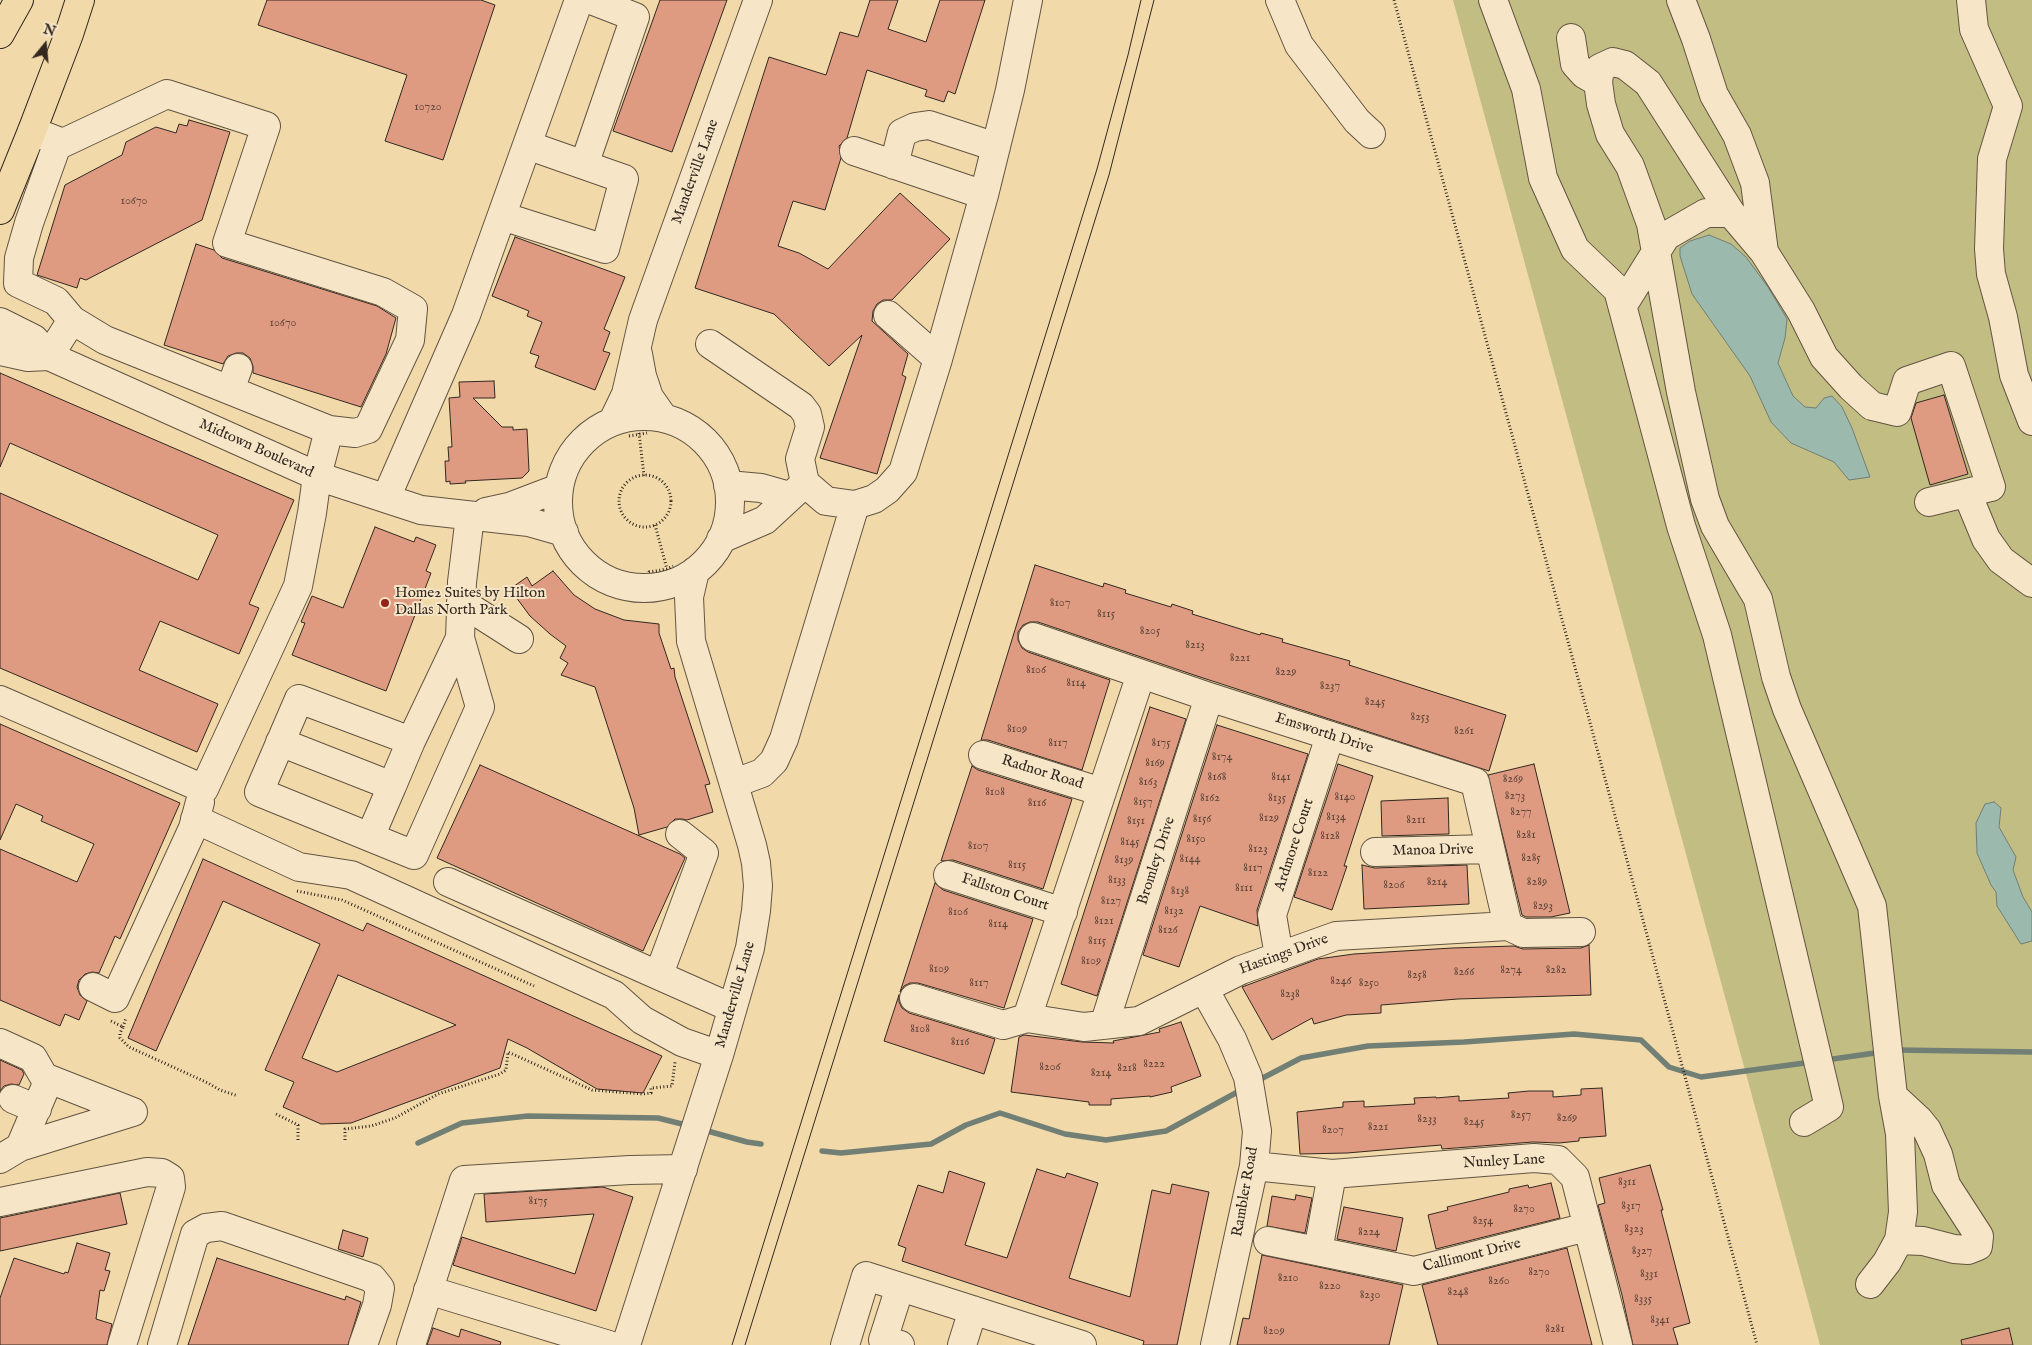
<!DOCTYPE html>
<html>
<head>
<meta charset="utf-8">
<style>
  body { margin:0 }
  #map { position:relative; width:2032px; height:1345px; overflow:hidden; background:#f1d9a9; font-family:"IM FELL English",serif }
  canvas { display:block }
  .north { position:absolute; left:20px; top:20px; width:50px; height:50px; -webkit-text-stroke:4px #f6e6c7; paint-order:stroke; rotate:17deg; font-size:14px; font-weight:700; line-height:20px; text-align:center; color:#322820 }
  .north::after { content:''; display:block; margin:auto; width:18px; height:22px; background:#322820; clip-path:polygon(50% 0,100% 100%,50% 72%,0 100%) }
</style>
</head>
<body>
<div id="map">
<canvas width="2032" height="1345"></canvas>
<div class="north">N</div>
</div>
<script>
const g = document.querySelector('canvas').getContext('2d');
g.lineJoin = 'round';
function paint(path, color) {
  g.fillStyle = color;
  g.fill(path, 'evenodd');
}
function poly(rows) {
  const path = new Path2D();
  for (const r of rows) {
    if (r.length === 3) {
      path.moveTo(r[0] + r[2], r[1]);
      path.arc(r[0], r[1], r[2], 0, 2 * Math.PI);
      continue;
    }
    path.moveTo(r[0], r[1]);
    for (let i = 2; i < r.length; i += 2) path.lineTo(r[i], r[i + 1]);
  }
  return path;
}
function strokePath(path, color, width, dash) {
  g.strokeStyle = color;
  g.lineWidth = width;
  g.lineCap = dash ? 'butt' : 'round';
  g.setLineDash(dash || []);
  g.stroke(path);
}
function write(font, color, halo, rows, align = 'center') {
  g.font = font + ' "IM FELL English",serif';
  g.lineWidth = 4;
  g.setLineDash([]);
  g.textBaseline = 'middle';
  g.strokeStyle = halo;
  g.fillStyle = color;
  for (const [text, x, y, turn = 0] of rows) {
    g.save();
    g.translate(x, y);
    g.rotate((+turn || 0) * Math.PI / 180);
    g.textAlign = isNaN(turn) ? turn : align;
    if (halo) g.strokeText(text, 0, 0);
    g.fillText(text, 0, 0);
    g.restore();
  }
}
paint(poly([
  [1453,0,2032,0,2032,1345,1820,1345]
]), '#c2bd82');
const water = poly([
  [1709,235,1731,244,1746,257,1768,287,1787,319,1785,338,1778,363,1793,396,1805,407,1816,408,1824,398,1832,396,1842,407,1852,428,1870,477,1849,480,1834,462,1791,443,1771,422,1750,376,1692,294,1680,256,1680,248,1690,241,1709,235],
  [1994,802,2001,808,1999,827,2016,857,2013,870,2023,897,2032,912,2032,941,2021,944,1997,906,1996,892,1991,885,1977,853,1976,823,1985,804,1994,802]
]);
paint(water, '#9cb9ae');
strokePath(water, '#727f75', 1);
strokePath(poly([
  [1896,1050,2032,1052],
  [1826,1060,1882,1052],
  [1257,1081,1301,1058,1368,1046,1464,1042,1574,1034,1641,1040,1669,1067,1701,1077,1812,1062],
  [704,1130,747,1142,761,1144],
  [418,1143,462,1123,528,1116,658,1118,690,1126],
  [822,1151,841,1153,931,1144,966,1125,1000,1113,1065,1134,1106,1140,1166,1131,1243,1089]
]), '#727f75', 5.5);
const building = poly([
  [267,0,481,0,495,5,443,160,385,141,407,75,258,25,267,0],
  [660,0,727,0,672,152,613,131,660,0],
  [870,0,898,0,888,29,926,42,940,0,985,0,955,94,948,91,944,102,925,96,927,90,867,70,847,138,839,146,841,158,825,210,793,201,778,246,799,253,828,269,900,193,950,239,892,300,883,300,877,304,873,311,872,321,908,354,902,375,906,377,877,474,820,458,862,335,829,366,774,314,695,288,769,57,826,75,840,32,858,37,870,0],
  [189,120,230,132,202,220,86,280,80,278,77,288,37,275,65,185,122,155,126,142,156,127,176,133,179,124,187,126,189,120],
  [515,237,625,277,604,329,610,332,603,351,610,353,595,390,535,367,539,356,530,353,542,322,527,316,529,311,492,296,515,237],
  [196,244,214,250,222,258,377,306,396,318,386,354,361,407,253,373,253,366,250,358,243,353,236,353,228,356,223,364,164,345,196,244],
  [0,373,294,500,249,604,259,608,239,654,160,621,139,670,218,704,197,752,0,668,0,493,198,580,218,535,10,443,0,467,0,373],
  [494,381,495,398,473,398,502,427,513,427,513,430,527,429,529,471,522,478,465,481,466,483,450,484,450,481,446,482,445,461,449,461,448,447,452,447,449,398,460,397,459,382,494,381],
  [1944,395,1968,474,1930,485,1911,418,1916,403,1944,395],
  [375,527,414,542,416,537,436,545,426,571,431,573,386,691,292,655,305,623,301,622,312,596,343,608,375,527],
  [1035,565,1103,587,1104,583,1126,590,1125,593,1171,607,1172,604,1193,611,1192,614,1260,635,1261,633,1283,639,1282,642,1350,661,1349,665,1506,715,1489,771,1197,676,1038,622,1030,622,1023,625,1018,632,1018,640,1022,648,1028,652,1110,680,1082,770,988,740,981,740,1035,565],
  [553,571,574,595,595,609,624,620,659,624,659,633,671,669,674,668,675,677,710,784,705,785,713,812,687,820,682,819,675,819,667,827,639,835,634,808,595,687,561,675,568,663,560,658,566,646,550,634,530,616,510,589,527,577,532,586,553,571],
  [1150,707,1186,719,1097,996,1061,984,1150,707],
  [0,724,180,803,120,939,115,936,99,973,92,972,85,974,79,980,77,987,80,995,87,1001,79,1020,65,1014,60,1026,0,1000,0,849,77,882,94,844,41,821,43,816,16,804,0,840,0,724],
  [1217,725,1308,754,1257,910,1258,926,1200,906,1179,967,1143,955,1217,725],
  [1338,764,1373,776,1344,866,1347,866,1332,910,1294,897,1338,764],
  [1534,764,1570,913,1551,917,1526,917,1522,915,1488,775,1534,764],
  [480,765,680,854,685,858,643,951,437,858,480,765],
  [972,766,978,770,1072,799,1043,889,953,860,941,861,972,766],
  [1448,798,1449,834,1382,836,1381,801,1448,798],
  [203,859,363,931,367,923,662,1056,643,1093,597,1089,527,1048,508,1039,500,1068,351,1123,321,1124,283,1107,294,1082,265,1070,320,944,223,901,156,1051,128,1038,203,859],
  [338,975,456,1025,337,1072,302,1058,338,975],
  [1362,865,1375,868,1467,865,1469,904,1364,909,1362,865],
  [935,883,943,890,1033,919,1004,1008,918,983,910,983,904,986,900,992,935,883],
  [1589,945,1591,995,1458,999,1381,1005,1381,1013,1346,1015,1314,1024,1312,1018,1272,1040,1242,987,1318,959,1354,954,1452,948,1514,946,1523,949,1581,948,1589,945],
  [899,995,899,1002,902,1008,909,1013,995,1039,984,1074,884,1041,899,995],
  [1181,1022,1201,1076,1171,1087,1172,1092,1150,1097,1150,1096,1111,1099,1111,1105,1089,1105,1089,1102,1011,1092,1019,1037,1024,1035,1082,1042,1114,1043,1113,1041,1160,1032,1159,1029,1181,1022],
  [0,1060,22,1070,24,1074,19,1085,11,1084,4,1086,0,1091,0,1060],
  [1602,1088,1606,1136,1579,1138,1579,1141,1559,1143,1533,1142,1442,1149,1441,1145,1347,1153,1300,1154,1297,1112,1343,1107,1343,1102,1364,1101,1364,1107,1415,1104,1414,1098,1436,1097,1436,1098,1459,1096,1459,1101,1509,1098,1508,1093,1529,1091,1553,1091,1553,1097,1581,1095,1581,1089,1602,1088],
  [1650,1165,1663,1210,1661,1210,1690,1323,1673,1328,1678,1345,1633,1345,1622,1295,1598,1205,1605,1203,1599,1178,1650,1165],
  [1037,1169,1065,1178,1067,1173,1098,1183,1069,1278,1130,1297,1152,1190,1170,1194,1172,1184,1209,1192,1177,1345,1143,1345,1144,1341,902,1261,906,1248,898,1245,918,1185,943,1193,949,1171,985,1183,965,1245,1007,1258,1037,1169],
  [1551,1183,1560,1218,1436,1249,1428,1215,1448,1210,1447,1207,1509,1192,1509,1189,1528,1185,1529,1188,1551,1183],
  [603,1187,633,1197,596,1311,453,1265,462,1237,575,1274,594,1214,486,1222,484,1194,603,1187],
  [120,1193,127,1224,0,1251,0,1218,120,1193],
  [1296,1195,1312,1198,1305,1233,1267,1226,1272,1196,1295,1200,1296,1195],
  [1344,1207,1403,1218,1396,1251,1337,1239,1344,1207],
  [343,1230,368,1238,363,1257,338,1249,343,1230],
  [77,1243,110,1253,105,1270,110,1271,104,1291,100,1290,96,1319,112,1324,107,1345,0,1345,0,1298,14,1258,64,1274,65,1272,68,1273,77,1243],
  [1567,1248,1592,1345,1438,1345,1422,1285,1567,1248],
  [1262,1255,1403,1285,1389,1345,1237,1345,1243,1318,1249,1319,1262,1255],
  [217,1258,345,1300,346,1296,361,1302,348,1345,188,1345,217,1258],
  [433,1328,459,1337,461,1329,501,1342,500,1345,427,1345,433,1328],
  [2009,1328,2013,1345,1962,1345,1961,1340,2009,1328]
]);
paint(building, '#df9b82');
strokePath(building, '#322820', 1);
const minor = poly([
  [1280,0,1299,45,1357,121,1371,134],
  [1493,0,1526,89,1543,178,1575,249,1618,290,1681,526,1717,635,1829,1107,1804,1122],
  [1681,0,1696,39,1714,95,1737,135,1755,183,1764,252],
  [1971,0,1974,29,2008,106,1992,159,1989,249,1991,274,2003,317,2014,375,2032,421],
  [1571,38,1575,64,1584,74,1598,82],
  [32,131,63,143,167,94,266,126,227,243,383,292,413,309,410,340,368,429,355,433,329,430,105,340,72,320],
  [527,145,584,165,635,17,591,0],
  [854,151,984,195],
  [894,165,902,133,915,127,929,125,996,147],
  [1731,213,1648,83,1625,65,1613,62,1600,68,1598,82,1601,104,1610,134,1630,166,1651,224,1681,392,1705,499,1715,526,1758,599,1776,677,1787,709,1872,906,1893,1096,1900,1134,1903,1212,1899,1240,1887,1262,1870,1284],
  [502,216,605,249,624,179,584,165],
  [1623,305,1666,236,1706,213,1731,213,1764,252,1801,311,1824,357,1851,387,1872,406,1897,412,1907,381,1951,366,1991,487,1929,502],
  [888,315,938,359],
  [0,322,34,339,49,356,317,476,421,510,529,522,564,532],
  [710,344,801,406,807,414,810,427,800,459,805,483,826,501,855,505,874,499,887,490,903,472,938,359,984,195,1010,90,1028,0],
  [0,351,28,357,49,356],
  [638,354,642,376,649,397,663,417],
  [49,356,72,320,56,301,18,283,19,258,29,223,58,142],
  [230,390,238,368],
  [644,502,86],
  [613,421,626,394,643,320,758,0],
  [728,485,761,488,789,496],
  [1967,493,1986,539,2001,560,2032,583],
  [386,498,466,315,579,0],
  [486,512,509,507,559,488],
  [721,539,765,520,805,483],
  [461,602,519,639],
  [1033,637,1209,697,1475,782,1508,926],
  [460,638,411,741,299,699,259,792,414,855,480,707,460,638,462,582,470,516],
  [0,700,204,789,298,586,312,513,317,476,329,430],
  [280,742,392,786,411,741],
  [983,755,1102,792],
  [735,783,762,773,774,761,784,739,855,505],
  [195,819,299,867,351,875,614,995,642,1020,682,1042,719,1055],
  [370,837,392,786],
  [1375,852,1490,849],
  [948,875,1063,912],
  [448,882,732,1008],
  [1279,956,1272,915,1330,736],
  [659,974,704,853,680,834],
  [93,987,115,998,193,828,200,802],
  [1204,989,1232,1039,1248,1077,1257,1131,1254,1166,1215,1345],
  [914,998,1003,1025,1027,1018,1084,1027,1139,1021,1241,970,1336,936,1508,926,1523,933,1581,932],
  [1027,1018,1141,674],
  [1104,1025,1209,697],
  [0,1043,33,1058,44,1077,133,1112,20,1147],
  [1893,1096,1919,1120,1927,1130,1938,1154,1946,1185,1979,1236,1978,1246,1968,1250,1954,1249,1923,1241,1899,1240],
  [13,1099,37,1109],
  [0,1159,20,1147,49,1079],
  [1254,1166,1332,1174,1534,1158,1558,1160,1575,1177,1618,1345],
  [0,1202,147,1172,162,1173,170,1178,171,1187,122,1345],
  [1268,1241,1414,1271,1587,1227],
  [1318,1251,1332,1174],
  [900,1287,883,1340,900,1345],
  [428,1290,609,1345],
  [162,1345,195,1234,206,1228,222,1226,372,1278,380,1288,377,1305,363,1345],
  [411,1345,464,1180,630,1170,683,1169],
  [626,1345,719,1055,750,948,756,911,758,886,756,863,752,845,691,641,689,597,695,571],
  [845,1345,866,1276,1082,1345],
  [962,1345,973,1310]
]);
const major = poly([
  [0,210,32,131,69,34,80,0]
]);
const highway = poly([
  [0,34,19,0]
]);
strokePath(minor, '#625442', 30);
strokePath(major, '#322820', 30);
strokePath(highway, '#322820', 30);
strokePath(poly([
  [1394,0,1592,730,1757,1345],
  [639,433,644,476],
  [629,436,647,433],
  [645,501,26],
  [655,525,667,569],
  [648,579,649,572,667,569,673,566],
  [297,891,342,900,534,986],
  [111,1021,123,1027,120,1033,120,1038,129,1047,208,1083,220,1090,238,1096],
  [123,1027,126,1018],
  [276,1114,298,1125,298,1142],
  [345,1140,345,1129,371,1126,395,1118,438,1094,500,1074,506,1070,508,1052,592,1090,643,1094,651,1093,651,1088,672,1086,675,1062]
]), '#322820', 3, [1, 2.5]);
strokePath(minor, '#f6e6c7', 28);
strokePath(major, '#f1d9a9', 28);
strokePath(highway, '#f1d9a9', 28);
strokePath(poly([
  [732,1345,1097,169,1128,55,1141,0],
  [745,1345,1109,175,1154,0]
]), '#322820', 1);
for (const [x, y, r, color] of [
  [385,603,5,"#8f2418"]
]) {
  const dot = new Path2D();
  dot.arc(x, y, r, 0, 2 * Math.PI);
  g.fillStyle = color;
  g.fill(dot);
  strokePath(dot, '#f6e6c7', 2);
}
write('12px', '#5d4538', null, [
  ["10720",428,108],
  ["10670",134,202],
  ["10670",283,324],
  ["8107",1060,604],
  ["8115",1106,615],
  ["8205",1150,632],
  ["8213",1195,646],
  ["8221",1240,659],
  ["8106",1036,671],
  ["8229",1286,673],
  ["8114",1076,684],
  ["8237",1330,687],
  ["8245",1375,703],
  ["8253",1420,718],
  ["8109",1017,730],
  ["8261",1464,732],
  ["8117",1058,744],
  ["8175",1161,744],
  ["8174",1222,758],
  ["8169",1155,764],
  ["8168",1217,778],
  ["8141",1281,778],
  ["8269",1513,780],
  ["8163",1148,783],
  ["8108",995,793],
  ["8273",1515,797],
  ["8140",1345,798],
  ["8162",1210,799],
  ["8135",1277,799],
  ["8157",1143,803],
  ["8116",1037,804],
  ["8277",1521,813],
  ["8134",1336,818],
  ["8129",1269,819],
  ["8156",1202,820],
  ["8211",1416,821],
  ["8151",1136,822],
  ["8281",1526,836],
  ["8128",1330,837],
  ["8150",1196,840],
  ["8145",1130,843],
  ["8107",978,847],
  ["8123",1258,850],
  ["8285",1531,859],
  ["8144",1190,860],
  ["8139",1124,861],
  ["8115",1017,866],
  ["8117",1253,869],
  ["8122",1318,874],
  ["8133",1117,881],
  ["8214",1437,883],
  ["8289",1537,883],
  ["8206",1394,886],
  ["8111",1244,889],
  ["8138",1180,892],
  ["8127",1111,902],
  ["8293",1543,907],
  ["8132",1174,912],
  ["8106",958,913],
  ["8121",1104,922],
  ["8114",998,925],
  ["8126",1168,931],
  ["8115",1097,942],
  ["8109",1091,962],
  ["8109",939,970],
  ["8274",1511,971],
  ["8282",1556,971],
  ["8266",1464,973],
  ["8258",1417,976],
  ["8246",1341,982],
  ["8117",979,984],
  ["8250",1369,984],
  ["8238",1290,995],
  ["8108",920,1030],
  ["8116",960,1043],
  ["8222",1154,1065],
  ["8206",1050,1068],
  ["8218",1127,1069],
  ["8214",1101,1074],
  ["8257",1521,1116],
  ["8269",1567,1119],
  ["8233",1427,1120],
  ["8245",1474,1123],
  ["8221",1378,1128],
  ["8207",1333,1131],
  ["8311",1627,1183],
  ["8175",538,1202],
  ["8317",1631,1207],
  ["8270",1524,1210],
  ["8254",1483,1222],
  ["8323",1634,1230],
  ["8224",1369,1233],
  ["8327",1642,1252],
  ["8270",1539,1273],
  ["8331",1649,1275],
  ["8210",1288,1279],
  ["8260",1499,1282],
  ["8220",1330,1287],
  ["8248",1458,1293],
  ["8230",1370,1296],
  ["8335",1643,1300],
  ["8341",1660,1321],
  ["8281",1555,1330],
  ["8209",1274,1332]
]);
write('15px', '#322820', '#f6e6c7', [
  ["Manderville Lane",696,172,-70],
  ["Midtown Boulevard",256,449,24],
  ["Emsworth Drive",1324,734,18],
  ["Radnor Road",1042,773,17],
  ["Ardmore Court",1295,845,-72],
  ["Manoa Drive",1433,851,-1],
  ["Bromley Drive",1157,861,-72],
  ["Fallston Court",1005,893,18],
  ["Hastings Drive",1284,955,-20],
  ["Manderville Lane",736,995,-74],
  ["Nunley Lane",1504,1162,-3],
  ["Rambler Road",1246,1192,-80],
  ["Callimont Drive",1472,1256,-14]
]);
write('15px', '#322820', '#f6e6c7', [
  ["Home2 Suites by Hilton",395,594],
  ["Dallas North Park",395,611]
], 'left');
</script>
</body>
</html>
